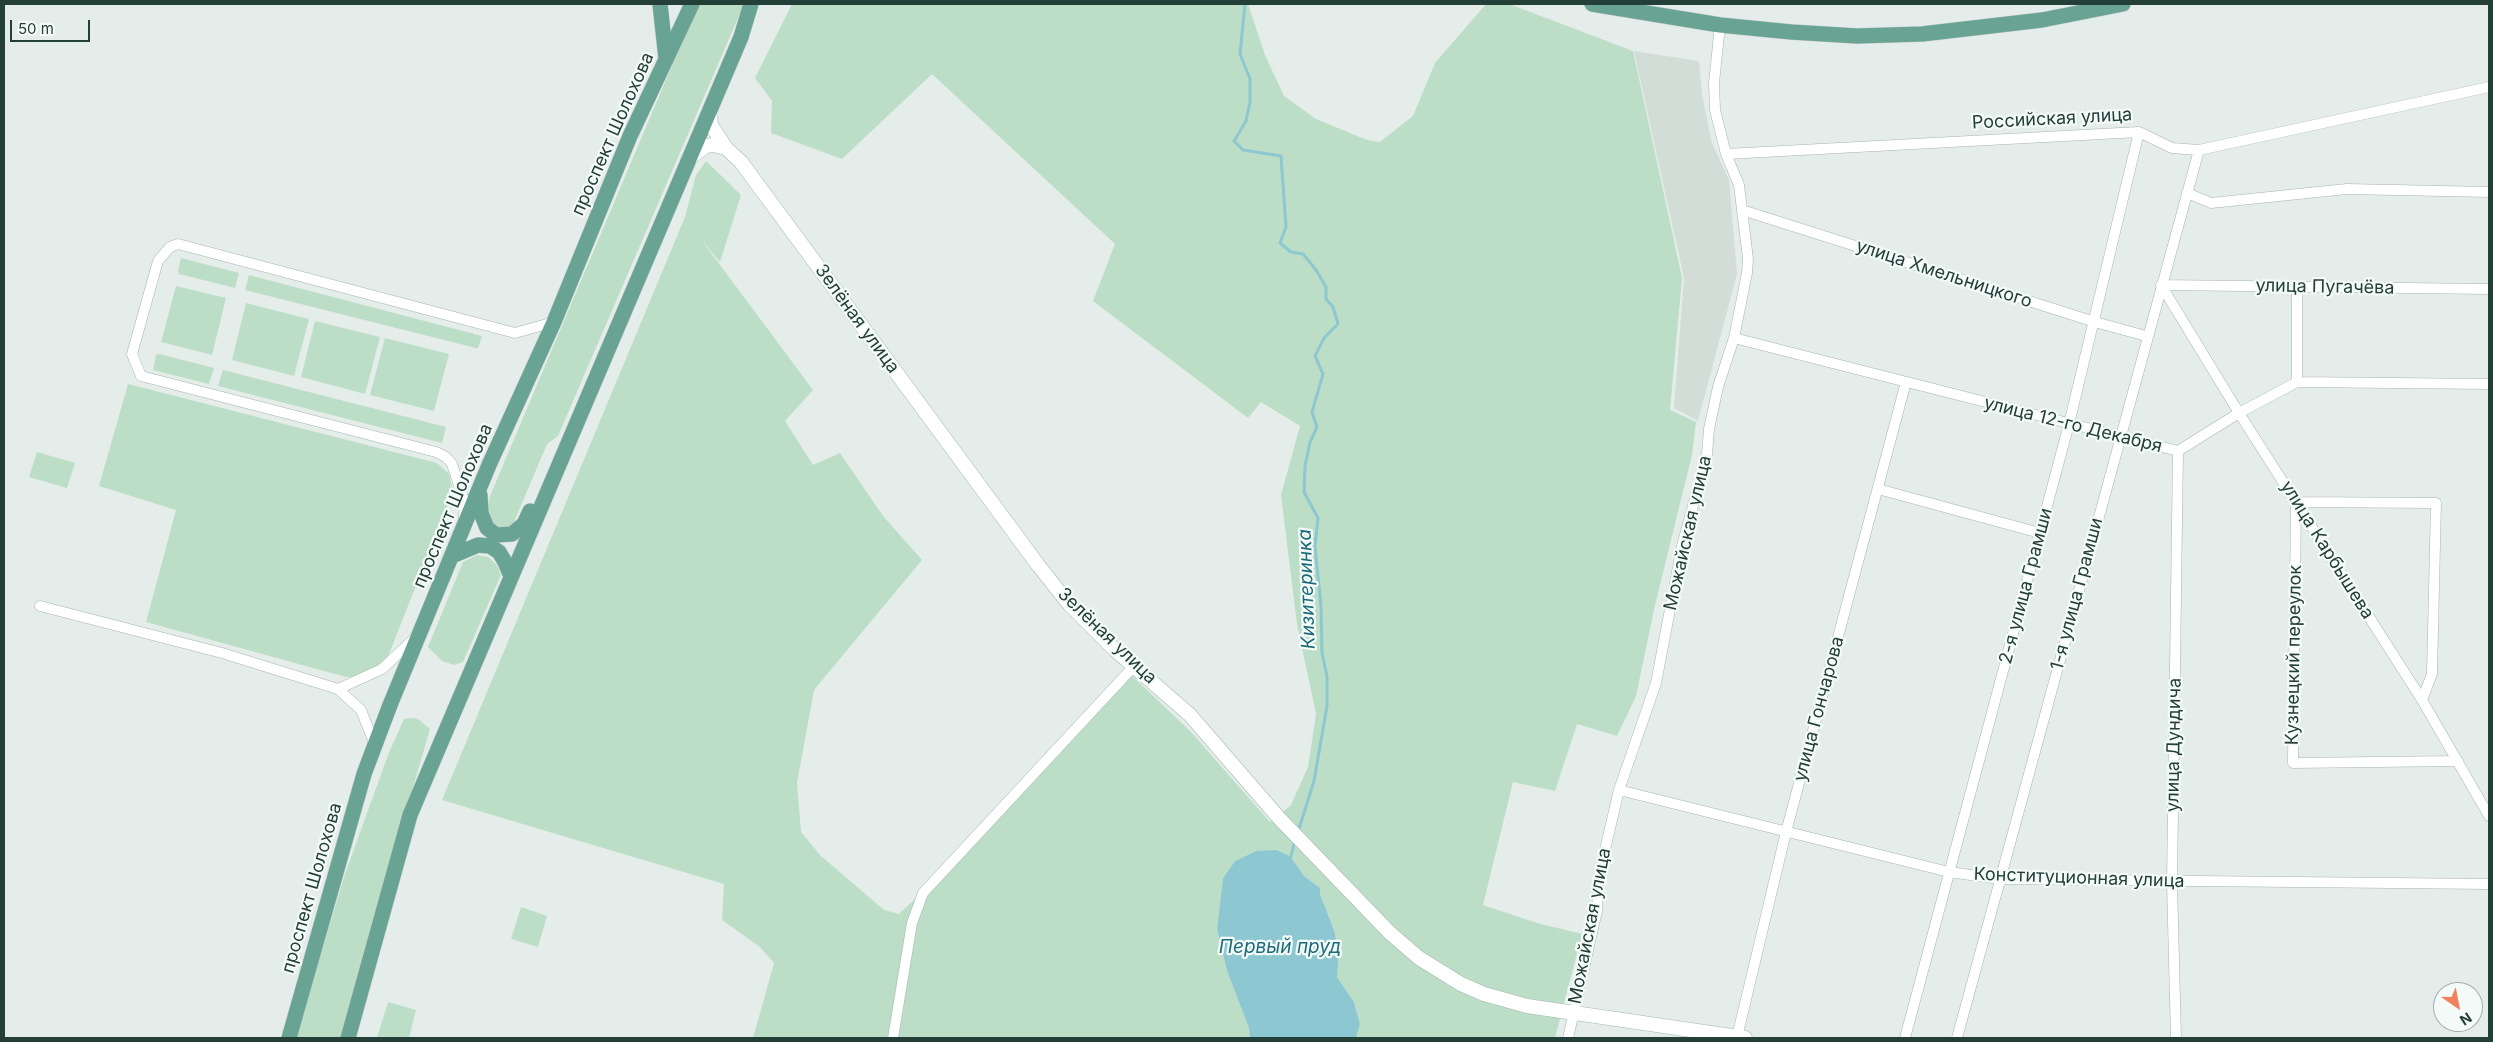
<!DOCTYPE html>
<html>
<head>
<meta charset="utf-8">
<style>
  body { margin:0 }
  #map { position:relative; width:2493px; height:1042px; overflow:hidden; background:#e4ede9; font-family:Inter,sans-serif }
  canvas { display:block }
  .frame { position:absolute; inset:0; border:5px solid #233f38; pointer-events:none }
  .north { position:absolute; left:2433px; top:982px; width:50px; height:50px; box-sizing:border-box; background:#f4faf7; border:1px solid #a0afab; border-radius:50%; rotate:147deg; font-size:14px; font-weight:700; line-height:20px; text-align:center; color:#233f38 }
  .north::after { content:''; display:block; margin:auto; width:18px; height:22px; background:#f2825d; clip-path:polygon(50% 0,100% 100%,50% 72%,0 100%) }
  .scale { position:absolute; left:10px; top:20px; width:80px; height:22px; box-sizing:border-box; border:2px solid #233f38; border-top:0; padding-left:6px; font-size:15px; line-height:18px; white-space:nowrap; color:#233f38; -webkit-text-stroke:4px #f4faf7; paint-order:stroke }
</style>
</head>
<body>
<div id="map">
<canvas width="2493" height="1042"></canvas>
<div class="frame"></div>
<div class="north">N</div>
<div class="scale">50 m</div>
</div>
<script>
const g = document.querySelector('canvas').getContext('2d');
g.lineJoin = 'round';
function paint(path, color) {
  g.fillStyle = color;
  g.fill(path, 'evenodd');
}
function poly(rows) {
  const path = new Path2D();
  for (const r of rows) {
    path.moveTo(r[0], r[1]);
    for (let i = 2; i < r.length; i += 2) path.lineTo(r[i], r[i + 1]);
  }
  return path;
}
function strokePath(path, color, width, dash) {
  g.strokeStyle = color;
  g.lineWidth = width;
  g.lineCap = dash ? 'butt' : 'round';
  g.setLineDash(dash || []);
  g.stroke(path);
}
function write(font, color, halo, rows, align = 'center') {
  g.font = font + ' Inter,sans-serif';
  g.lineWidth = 4.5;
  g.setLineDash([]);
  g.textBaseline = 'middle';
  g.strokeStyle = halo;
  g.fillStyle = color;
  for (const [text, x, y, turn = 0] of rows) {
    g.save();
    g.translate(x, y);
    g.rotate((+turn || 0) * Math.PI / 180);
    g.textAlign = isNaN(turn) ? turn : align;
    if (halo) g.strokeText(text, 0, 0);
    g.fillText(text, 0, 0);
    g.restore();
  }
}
paint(poly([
  [1634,51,1699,61,1702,95,1712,143,1729,180,1737,274,1698,421,1674,408,1684,278]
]), '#d2ddd8');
paint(poly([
  [698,4,744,4,558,436,547,444,514,522,509,528,501,529,494,525,487,512,490,496],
  [792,4,1248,4,1265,55,1284,96,1316,119,1367,140,1380,142,1413,116,1435,63,1486,4,1512,5,1633,51,1682,278,1670,410,1696,422,1692,455,1655,605,1636,696,1617,736,1577,724,1555,791,1513,782,1483,905,1537,923,1582,934,1555,1038,1356,1038,1360,1024,1354,1002,1337,977,1339,953,1334,930,1320,894,1320,888,1304,876,1290,856,1256,851,1235,861,1223,878,1217,929,1227,971,1249,1028,1250,1038,753,1038,774,963,760,947,722,920,724,884,442,800,685,217,696,175,706,161,741,195,720,262,700,238,813,390,785,421,813,465,840,453,883,516,922,560,814,690,797,783,801,832,821,856,884,910,899,914,915,899,1128,672,1191,732,1270,822,1291,805,1308,767,1316,714,1297,624,1281,495,1300,426,1261,402,1248,418,1093,301,1115,244,932,74,842,159,771,133,772,101,755,78],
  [181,258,239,273,235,288,179,274,178,270],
  [249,275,482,336,478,348,476,348,245,290],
  [176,286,226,298,212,355,161,342],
  [246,303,309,319,294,376,232,360],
  [315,321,380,337,365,394,301,377],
  [385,338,449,354,434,411,370,395],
  [159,354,214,368,209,384,153,370,156,355],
  [223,370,446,427,442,443,218,386],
  [128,384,437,463,449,474,453,492,389,654,378,668,357,677,346,677,146,622,176,510,99,486],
  [37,452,75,463,67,488,29,477],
  [477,555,488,557,497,565,501,575,463,662,454,665,442,661,428,647,463,562],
  [411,718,418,719,430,729,340,1038,296,1038,345,874,388,755,404,719],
  [521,907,547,916,538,947,511,939],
  [388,1002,416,1010,409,1038,377,1038]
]), '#bddec6');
paint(poly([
  [1276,850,1290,856,1304,876,1320,888,1320,894,1334,930,1339,953,1337,977,1354,1002,1360,1024,1356,1038,1250,1038,1249,1028,1227,971,1217,929,1223,878,1235,861,1256,851]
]), '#8cc7d2');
strokePath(poly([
  [1245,4,1240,54,1250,79,1250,102,1246,121,1234,141,1243,150,1281,156,1286,227,1280,243,1291,252,1303,254,1316,270,1326,287,1326,299,1333,307,1338,324,1324,338,1315,356,1323,374,1312,412,1317,427,1310,442,1305,466,1304,492,1318,518,1315,547,1321,606,1322,653,1327,676,1327,706,1314,781,1298,832],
  [1290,860,1295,840]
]), '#8cc7d2', 3);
const street = poly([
  [1726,154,2139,132,2172,148,2199,150,2489,87],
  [2187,193,2211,203,2347,189,2489,192],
  [1742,210,2095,322,2146,336],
  [2161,285,2239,413,2422,700,2489,816],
  [2161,285,2489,289],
  [1734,338,2178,451,2239,413,2297,382,2489,384],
  [2297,382,2297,287],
  [1878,489,2040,533],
  [464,517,465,504,452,464,446,457,436,452,141,376,132,354,158,261,170,247,178,244,515,333,554,322],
  [40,606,222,653,338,689,361,710,375,745],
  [338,689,382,669,415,638],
  [2422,700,2432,674,2436,503,2296,502,2293,763,2458,761],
  [1619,790,1949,872,2000,879,2489,884],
  [1737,1037,1786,832,1906,382],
  [893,1038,912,923,923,893,1135,665],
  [1568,1038,1597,911,1599,875,1619,790,1656,683,1682,546,1707,454,1709,429,1718,387,1734,338,1747,273,1748,259,1739,185,1726,154,1715,110,1714,83,1720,25],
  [1905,1038,2069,424,2139,132],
  [1957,1038,2199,150],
  [2176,1038,2172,883,2178,451]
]);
const secondary = poly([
  [709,111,711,125,726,148,741,162,1038,565,1069,604,1114,649,1190,715,1279,818,1390,933,1419,958,1461,984,1484,994,1527,1006,1745,1038],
  [688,159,706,146,713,145,726,148]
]);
const primary = poly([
  [660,4,666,59],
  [1592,4,1720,25,1791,32,1857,36,1922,34,2042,20,2123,4],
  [480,495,481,513,487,528,496,535,512,534,524,524,530,511],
  [452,556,478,545,490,546,499,552,505,562,511,576],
  [289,1038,364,774,390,705,489,465,554,322,630,136,692,4],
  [348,1038,410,815,741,37,751,4]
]);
strokePath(street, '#a6b5b0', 11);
strokePath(secondary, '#a2b9b1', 15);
strokePath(primary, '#c1c9c7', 16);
strokePath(street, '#fff', 10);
strokePath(secondary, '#fff', 14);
strokePath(primary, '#68a394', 15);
write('18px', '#233f38', '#f4faf7', [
  ["Российская улица",2052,119,-3],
  ["проспект Шолохова",613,134,-66],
  ["улица Хмельницкого",1944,274,18],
  ["улица Пугачёва",2325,287,1],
  ["Зелёная улица",857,319,54],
  ["улица 12-го Декабря",2073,425,14],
  ["проспект Шолохова",453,506,-67],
  ["Можайская улица",1688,533,-77],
  ["улица Карбышева",2327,550,58],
  ["2-я улица Грамши",2026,586,-75],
  ["1-я улица Грамши",2077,594,-75],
  ["Зелёная улица",1107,636,44],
  ["Кузнецкий переулок",2294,655,-89],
  ["улица Гончарова",1819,709,-75],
  ["улица Дундича",2174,745,-89],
  ["Конституционная улица",2079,878,2],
  ["проспект Шолохова",312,888,-74],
  ["Можайская улица",1590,926,-79]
]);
write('italic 19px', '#1c6b7b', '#f4faf7', [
  ["Кизитеринка",1307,589,-92],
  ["Первый пруд",1280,947]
]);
</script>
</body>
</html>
